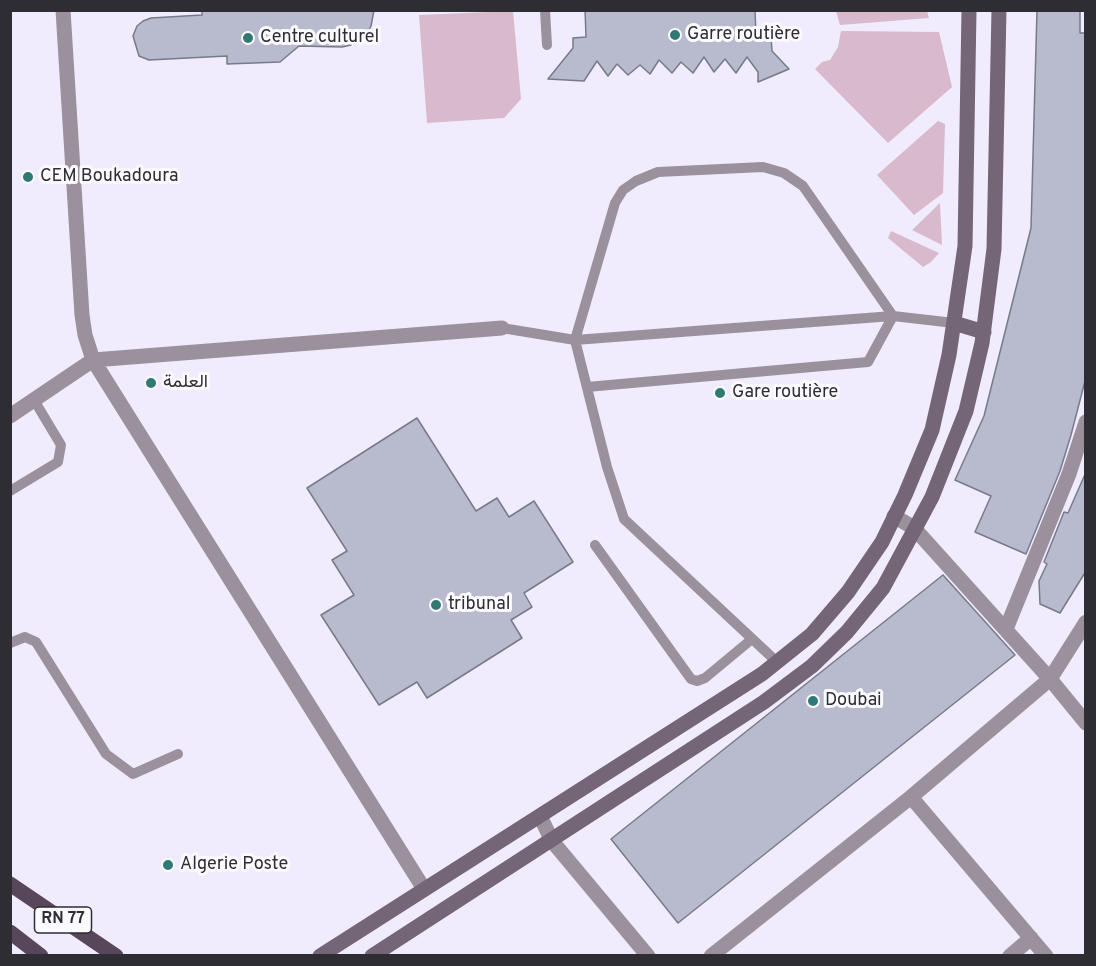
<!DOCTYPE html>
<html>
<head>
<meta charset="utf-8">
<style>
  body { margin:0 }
  #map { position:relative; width:1096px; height:966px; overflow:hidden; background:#f0ebfd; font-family:Overpass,sans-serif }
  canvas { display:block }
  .frame { position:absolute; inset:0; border:12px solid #2f2d34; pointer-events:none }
</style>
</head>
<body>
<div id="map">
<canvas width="1096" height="966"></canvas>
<div class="frame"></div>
</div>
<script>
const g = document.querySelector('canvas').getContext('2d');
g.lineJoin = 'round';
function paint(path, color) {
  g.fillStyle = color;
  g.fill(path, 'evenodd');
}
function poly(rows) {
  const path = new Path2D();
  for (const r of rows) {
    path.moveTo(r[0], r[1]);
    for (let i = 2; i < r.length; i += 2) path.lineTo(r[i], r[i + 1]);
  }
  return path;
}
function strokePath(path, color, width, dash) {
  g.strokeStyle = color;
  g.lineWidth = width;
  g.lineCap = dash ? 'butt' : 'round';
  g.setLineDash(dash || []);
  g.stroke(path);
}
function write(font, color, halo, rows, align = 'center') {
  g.font = font + ' Overpass,Vazirmatn,sans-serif';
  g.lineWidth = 6;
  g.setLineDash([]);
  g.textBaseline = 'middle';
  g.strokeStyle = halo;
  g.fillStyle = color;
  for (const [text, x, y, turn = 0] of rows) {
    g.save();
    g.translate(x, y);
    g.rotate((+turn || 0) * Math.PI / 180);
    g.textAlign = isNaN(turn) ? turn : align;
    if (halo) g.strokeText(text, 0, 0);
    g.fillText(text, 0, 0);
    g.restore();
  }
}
paint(poly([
  [513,11,521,99,504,118,427,123,419,15],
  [836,11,927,11,929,18,840,25],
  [841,31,939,32,952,87,888,143,815,69,822,62,830,60,838,47],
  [938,121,945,124,943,193,914,215,877,175],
  [940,203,942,245,912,230],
  [891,231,939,253,931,262,923,267,888,238]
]), '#d9b9cc');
const building = poly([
  [202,10,374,10,371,26,367,34,351,45,342,47,299,46,280,62,227,64,227,56,149,60,139,56,133,36,137,26,143,21,151,18,202,15,202,10],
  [585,10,755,10,756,36,771,36,772,51,789,69,758,82,758,72,747,57,736,73,725,59,714,72,704,57,693,73,681,62,672,73,659,60,650,74,640,65,628,75,617,64,608,76,597,61,584,81,548,79,573,48,573,38,586,37,585,10],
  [1037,10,1080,10,1080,33,1086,33,1086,377,1071,435,1060,471,1026,554,975,532,991,496,955,480,984,416,1031,228,1037,10],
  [417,418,476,511,497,498,509,517,534,501,573,562,524,593,532,607,511,620,522,638,427,698,417,682,379,705,321,615,354,595,332,560,347,551,307,488,417,418],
  [1086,472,1086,571,1060,613,1040,604,1039,581,1047,564,1044,562,1064,512,1068,513,1086,472],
  [943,575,1015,655,678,923,611,839,943,575]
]);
paint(building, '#b7bbcd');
strokePath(building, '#777a8b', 1.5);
strokePath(poly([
  [545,10,547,45],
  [502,328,575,340,893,316,954,323],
  [587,387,868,362,893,316,803,186,784,173,763,167,658,172,636,181,623,190,615,203,575,340,607,467,624,519,777,662],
  [10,491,58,462,61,445,34,400],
  [595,545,691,679,697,681,705,678,752,639],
  [10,643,25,637,36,642,106,754,133,774,178,754]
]), '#9b919d', 10);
strokePath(poly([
  [10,416,93,360,85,335,82,315,63,10],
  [894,516,914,528,1050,679,1086,723],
  [1006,629,1069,474,1086,422],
  [911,797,1046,956],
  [540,816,552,841,648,956],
  [424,889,93,360,502,328],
  [711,956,911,797,1050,679,1086,622],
  [1010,956,1031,938]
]), '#9b919d', 15);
strokePath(poly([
  [954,323,984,332],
  [320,956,762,674,812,634,848,592,882,542,905,495,932,430,949,355,965,246,969,10],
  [372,956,764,702,812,666,847,632,883,588,932,497,966,411,982,343,994,249,999,10]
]), '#746577', 15);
strokePath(poly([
  [10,884,116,956],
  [10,932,41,956]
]), '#58475b', 15);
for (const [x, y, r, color] of [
  [675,35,6,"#317974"],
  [248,38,6,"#317974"],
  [28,177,6,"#317974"],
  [151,383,6,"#317974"],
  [720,393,6,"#317974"],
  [436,605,6,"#317974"],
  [813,701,6,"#317974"],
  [168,865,6,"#317974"]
]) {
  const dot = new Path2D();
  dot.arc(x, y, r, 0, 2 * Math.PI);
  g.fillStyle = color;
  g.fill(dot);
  strokePath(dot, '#fbfafe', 2);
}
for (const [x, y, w] of [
  [63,920,57]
]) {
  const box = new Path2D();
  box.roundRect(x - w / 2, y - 13, w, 26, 4.5);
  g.fillStyle = '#fbfafe';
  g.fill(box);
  strokePath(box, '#2f2d34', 1.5);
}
write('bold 16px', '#2f2d34', null, [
  ["RN 77",63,920]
]);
write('18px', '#2f2d34', '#fbfafe', [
  ["Garre routière",687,35],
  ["Centre culturel",260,38],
  ["CEM Boukadoura",40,177],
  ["العلمة",163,383],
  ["Gare routière",732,393],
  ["tribunal",448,605],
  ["Doubai",825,701],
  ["Algerie Poste",180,865]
], 'left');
</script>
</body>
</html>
